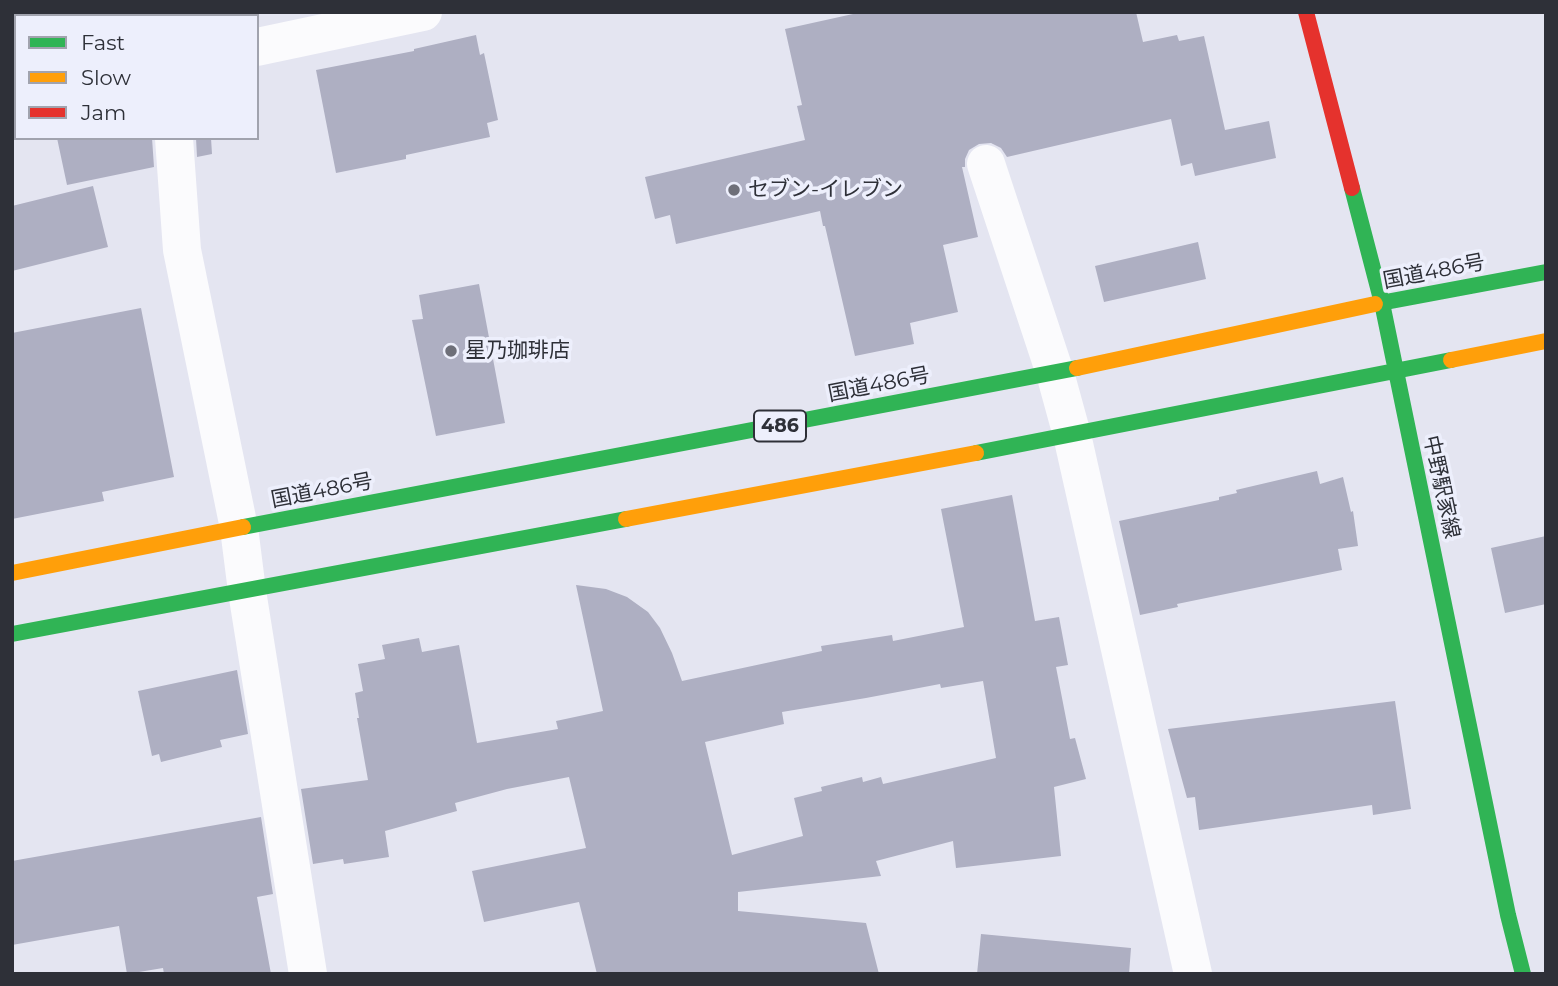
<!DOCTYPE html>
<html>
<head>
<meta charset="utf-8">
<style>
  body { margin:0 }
  #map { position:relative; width:1558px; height:986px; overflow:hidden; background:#e4e5f1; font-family:Montserrat,sans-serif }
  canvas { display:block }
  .frame { position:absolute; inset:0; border:14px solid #2e3038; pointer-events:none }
  .legend { position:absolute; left:14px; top:14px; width:245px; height:126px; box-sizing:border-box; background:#edeffc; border:2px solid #a1a3ae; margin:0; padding:9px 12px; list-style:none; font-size:21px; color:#2e3038 }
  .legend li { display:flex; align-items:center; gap:14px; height:35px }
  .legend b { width:35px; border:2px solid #a1a3ae }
</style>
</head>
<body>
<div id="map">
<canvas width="1558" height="986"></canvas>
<div class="frame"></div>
<ul class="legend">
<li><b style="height:9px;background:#30b455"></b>Fast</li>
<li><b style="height:9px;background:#ff9f0a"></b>Slow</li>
<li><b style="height:9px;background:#e5322d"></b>Jam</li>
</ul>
</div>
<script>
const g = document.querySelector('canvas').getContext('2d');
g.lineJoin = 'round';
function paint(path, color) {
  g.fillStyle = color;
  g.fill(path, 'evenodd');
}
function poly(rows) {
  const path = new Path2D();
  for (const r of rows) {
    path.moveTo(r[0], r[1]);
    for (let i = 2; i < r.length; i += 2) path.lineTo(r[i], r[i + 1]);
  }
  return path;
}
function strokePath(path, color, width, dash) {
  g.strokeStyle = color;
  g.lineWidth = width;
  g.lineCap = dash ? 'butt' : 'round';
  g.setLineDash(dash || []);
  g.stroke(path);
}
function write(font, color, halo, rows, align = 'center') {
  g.font = font + ' Montserrat,"Noto Sans JP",sans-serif';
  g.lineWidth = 7;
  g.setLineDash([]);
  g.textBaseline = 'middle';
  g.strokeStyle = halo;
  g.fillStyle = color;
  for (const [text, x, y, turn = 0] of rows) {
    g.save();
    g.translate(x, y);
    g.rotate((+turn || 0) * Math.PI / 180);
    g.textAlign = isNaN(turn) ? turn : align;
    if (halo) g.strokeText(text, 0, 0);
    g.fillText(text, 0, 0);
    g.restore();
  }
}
paint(poly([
  [862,12,1136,12,1143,42,1177,35,1179,41,1204,36,1225,130,1269,121,1276,158,1195,176,1192,163,1181,166,1171,119,1007,157,1001,148,991,143,979,144,969,150,965,159,965,167,962,167,978,237,943,245,958,312,910,323,914,344,855,356,825,226,823,226,820,211,676,244,670,215,655,219,645,177,805,140,797,106,802,105,785,29],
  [476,35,480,55,484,53,498,120,487,123,490,137,406,155,406,159,336,173,316,70,414,51,414,49],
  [57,138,152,138,154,167,67,185],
  [196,138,211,138,212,154,197,157],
  [93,186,108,247,12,271,12,206],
  [1198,242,1206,279,1104,302,1095,266],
  [479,284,505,423,436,436,412,320,423,319,419,295],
  [141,308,174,477,102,492,104,501,12,519,12,333],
  [1317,471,1320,484,1343,477,1351,512,1353,511,1358,546,1338,549,1342,570,1177,604,1178,607,1140,615,1119,521,1219,500,1219,497,1237,493,1236,490],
  [1012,495,1035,621,1059,617,1068,665,1056,667,1070,739,1075,738,1086,779,1054,787,1061,856,956,868,953,841,876,861,881,876,738,892,738,911,866,923,879,974,597,974,579,902,484,922,472,871,586,848,569,777,507,789,455,803,457,811,385,831,389,857,344,864,343,859,313,864,301,789,368,780,357,718,359,718,355,693,363,691,358,664,385,659,382,645,419,638,422,652,459,645,477,743,558,729,556,721,603,711,576,585,606,589,627,597,648,612,660,628,672,653,682,681,822,651,821,646,892,635,893,641,964,627,941,509],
  [983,681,996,758,883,784,881,777,863,782,862,777,821,787,822,791,794,798,803,836,732,855,705,742,784,724,782,712,866,698,940,684,941,688],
  [1546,536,1546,604,1505,613,1491,548],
  [237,670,248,734,220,740,222,747,161,762,159,754,152,756,138,691],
  [1395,701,1411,809,1373,815,1372,805,1199,830,1195,797,1187,798,1168,729],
  [261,817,273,894,257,897,271,974,164,974,163,968,127,974,119,926,12,945,12,861],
  [981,934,1131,948,1129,974,977,974]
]), '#aeafc2');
strokePath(poly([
  [159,12,160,16],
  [257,47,423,12],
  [12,97,16,96],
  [174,138,182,250,239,528,247,591,308,974],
  [986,164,1055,373,1072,435,1193,974]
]), '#fbfbfd', 38);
strokePath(poly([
  [1352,188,1382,303,1508,915,1523,974],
  [1375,304,1546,272],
  [976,453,1451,360],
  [243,527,1077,368],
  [12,634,626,519]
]), '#30b455', 16);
strokePath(poly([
  [1451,360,1546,341],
  [1077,368,1375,304],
  [626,519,976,453],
  [12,573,243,527]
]), '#ff9f0a', 16);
strokePath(poly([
  [1306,12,1352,188]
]), '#e5322d', 16);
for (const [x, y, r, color] of [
  [734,190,7,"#6e6f79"],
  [451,351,7,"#6e6f79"]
]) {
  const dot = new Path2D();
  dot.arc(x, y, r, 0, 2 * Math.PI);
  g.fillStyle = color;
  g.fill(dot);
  strokePath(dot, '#edeffc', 2.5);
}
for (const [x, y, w] of [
  [780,426,52]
]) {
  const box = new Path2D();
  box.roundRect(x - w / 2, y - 15.5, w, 31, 5);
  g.fillStyle = '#edeffc';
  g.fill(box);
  strokePath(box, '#2e3038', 2);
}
write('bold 19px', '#2e3038', null, [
  ["486",780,426]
]);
write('21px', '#2e3038', '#edeffc', [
  ["セブン-イレブン",748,190],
  ["星乃珈琲店",465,351]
], 'left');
write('21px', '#2e3038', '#edeffc', [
  ["国道486号",1434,272,-11],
  ["国道486号",879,385,-11],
  ["中野駅家線",1441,487,78],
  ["国道486号",322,491,-11]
]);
</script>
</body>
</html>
